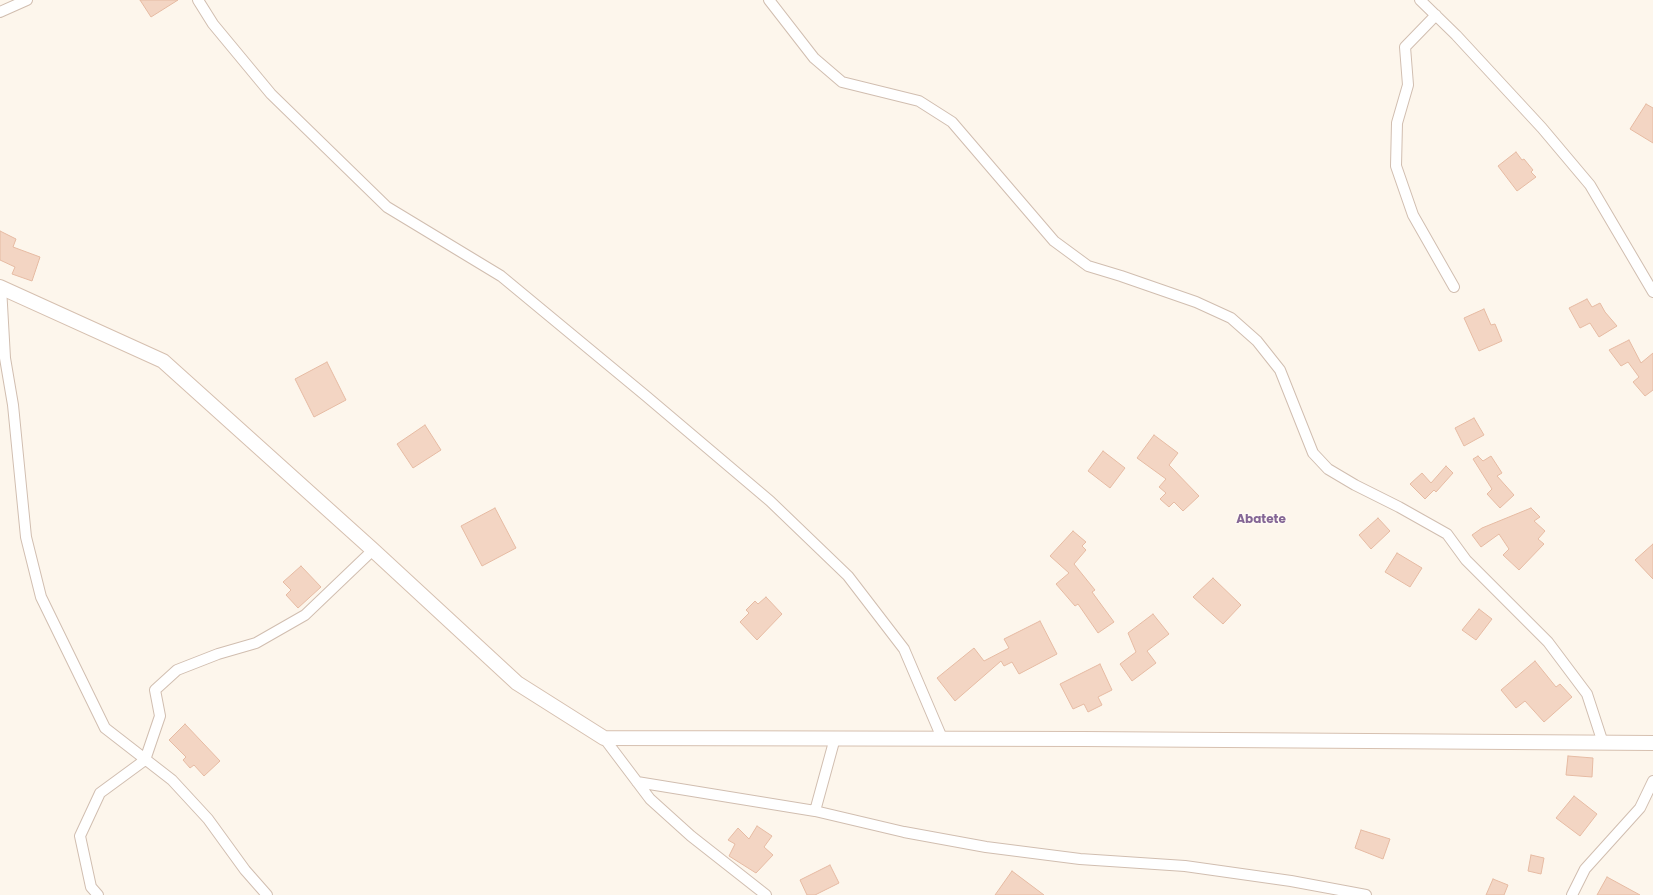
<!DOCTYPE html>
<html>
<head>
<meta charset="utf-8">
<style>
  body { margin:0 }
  canvas { display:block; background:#fdf6ec }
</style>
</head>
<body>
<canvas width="1653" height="895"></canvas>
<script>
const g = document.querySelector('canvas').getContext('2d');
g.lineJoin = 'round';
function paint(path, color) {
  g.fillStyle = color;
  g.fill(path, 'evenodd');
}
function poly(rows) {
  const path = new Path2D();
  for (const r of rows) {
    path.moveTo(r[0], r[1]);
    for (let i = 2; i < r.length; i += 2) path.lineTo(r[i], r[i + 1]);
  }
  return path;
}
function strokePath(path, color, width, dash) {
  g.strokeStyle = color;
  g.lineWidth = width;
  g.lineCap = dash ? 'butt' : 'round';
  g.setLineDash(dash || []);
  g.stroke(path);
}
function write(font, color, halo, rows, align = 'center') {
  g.font = font + ' Poppins,sans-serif';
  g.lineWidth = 3;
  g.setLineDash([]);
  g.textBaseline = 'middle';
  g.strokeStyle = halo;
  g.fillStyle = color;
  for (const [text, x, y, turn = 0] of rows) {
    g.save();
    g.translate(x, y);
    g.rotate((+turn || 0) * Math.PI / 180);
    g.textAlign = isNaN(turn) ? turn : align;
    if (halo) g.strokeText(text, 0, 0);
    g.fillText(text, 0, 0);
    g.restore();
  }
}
const building = poly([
  [140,0,178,0,151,17,140,0],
  [1646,104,1653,108,1653,143,1630,129,1646,104],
  [1516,152,1522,160,1524,159,1533,170,1531,172,1536,177,1517,191,1498,166,1516,152],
  [0,231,16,239,13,247,40,257,32,281,12,274,15,267,0,260,0,231],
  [1587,299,1592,307,1600,303,1605,312,1617,326,1599,337,1590,323,1580,328,1569,308,1587,299],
  [1484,309,1491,325,1495,324,1502,341,1479,351,1464,318,1484,309],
  [1629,340,1641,363,1653,353,1653,390,1645,396,1633,382,1639,377,1628,362,1621,366,1609,350,1629,340],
  [327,362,346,400,314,417,295,379,327,362],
  [1474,418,1484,435,1464,446,1455,428,1474,418],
  [425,425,441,450,413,468,397,444,425,425],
  [1154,435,1178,453,1169,465,1199,496,1183,511,1174,502,1169,507,1160,499,1166,493,1159,487,1166,479,1137,458,1154,435],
  [1103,451,1125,468,1110,488,1088,471,1103,451],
  [1478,456,1483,461,1491,456,1502,473,1497,476,1514,495,1500,508,1487,494,1492,489,1473,459,1478,456],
  [1446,466,1453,473,1436,492,1434,490,1425,499,1410,484,1422,473,1431,483,1446,466],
  [495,508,516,548,482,566,461,526,495,508],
  [1531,508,1540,517,1534,521,1545,531,1538,539,1544,544,1519,570,1503,555,1509,549,1499,534,1481,547,1472,535,1482,528,1531,508],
  [1378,518,1390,531,1371,549,1359,535,1378,518],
  [1073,531,1086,542,1082,546,1086,550,1074,564,1095,590,1092,592,1114,622,1098,633,1078,604,1075,606,1056,584,1069,573,1050,556,1073,531],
  [1653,544,1653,579,1635,560,1653,544],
  [1397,553,1422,568,1410,587,1385,572,1397,553],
  [301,566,321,587,298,608,286,595,291,590,283,582,301,566],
  [1213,578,1241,605,1223,624,1193,597,1213,578],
  [766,597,782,614,757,640,740,622,749,613,746,610,755,601,758,604,766,597],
  [1479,609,1492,619,1476,640,1462,630,1479,609],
  [1153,614,1169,634,1147,651,1156,663,1132,681,1120,664,1136,652,1128,633,1153,614],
  [1040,621,1057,654,1019,674,1012,662,1004,666,1001,661,955,701,937,678,974,648,984,661,1009,648,1004,639,1040,621],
  [1535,661,1556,687,1560,684,1572,697,1544,722,1525,701,1516,708,1501,690,1535,661],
  [1100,664,1112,690,1098,697,1102,705,1088,712,1084,704,1073,709,1060,684,1100,664],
  [185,724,220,761,204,776,194,765,190,768,183,760,186,757,169,740,185,724],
  [1568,756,1593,758,1592,777,1566,775,1568,756],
  [1574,796,1597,814,1580,836,1556,818,1574,796],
  [757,826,772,836,764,847,773,855,756,873,729,856,735,844,728,840,738,828,749,839,757,826],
  [1361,830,1390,839,1383,859,1355,848,1361,830],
  [1531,855,1544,858,1541,874,1528,871,1531,855],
  [830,865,839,883,815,895,807,895,800,880,830,865],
  [1012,871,1044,895,995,895,1012,871],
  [1607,877,1640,895,1597,895,1607,877],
  [1493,879,1508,885,1504,895,1486,895,1493,879]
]);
paint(building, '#f3d5c3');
strokePath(building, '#e6bba3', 1);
const street = poly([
  [198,0,213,24,271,94,387,207,501,276,646,396,770,501,848,576,904,649,942,738],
  [769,0,814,58,842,82,919,101,952,122,1054,241,1088,266,1121,276,1196,302,1231,318,1257,341,1280,370,1313,453,1328,469,1355,485,1399,507,1447,534,1466,560,1548,642,1587,694,1603,743],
  [1420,0,1456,35,1542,128,1590,185,1653,292],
  [0,12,27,0],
  [1436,15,1405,47,1408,85,1397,123,1396,166,1413,215,1454,287],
  [1,287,5,358,13,405,26,537,41,597,105,728,172,780,208,819,245,870,267,895],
  [604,738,650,799,691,836,766,895],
  [637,782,815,811,904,832,986,847,1080,859,1185,866,1291,881,1366,895],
  [815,811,835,738],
  [98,895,91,887,80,836,100,793,145,760,160,716,155,690,177,670,218,654,256,643,305,615,373,550],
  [1572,895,1585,869,1640,808,1653,781]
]);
const secondary = poly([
  [0,287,163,361,373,550,517,683,604,738,1083,739,1653,743]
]);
strokePath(street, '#d1beb0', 12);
strokePath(secondary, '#d6c0b0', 16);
strokePath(street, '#fff', 10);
strokePath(secondary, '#fff', 14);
write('bold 12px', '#846695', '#fffaf3', [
  ["Abatete",1261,520]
]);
</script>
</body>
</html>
